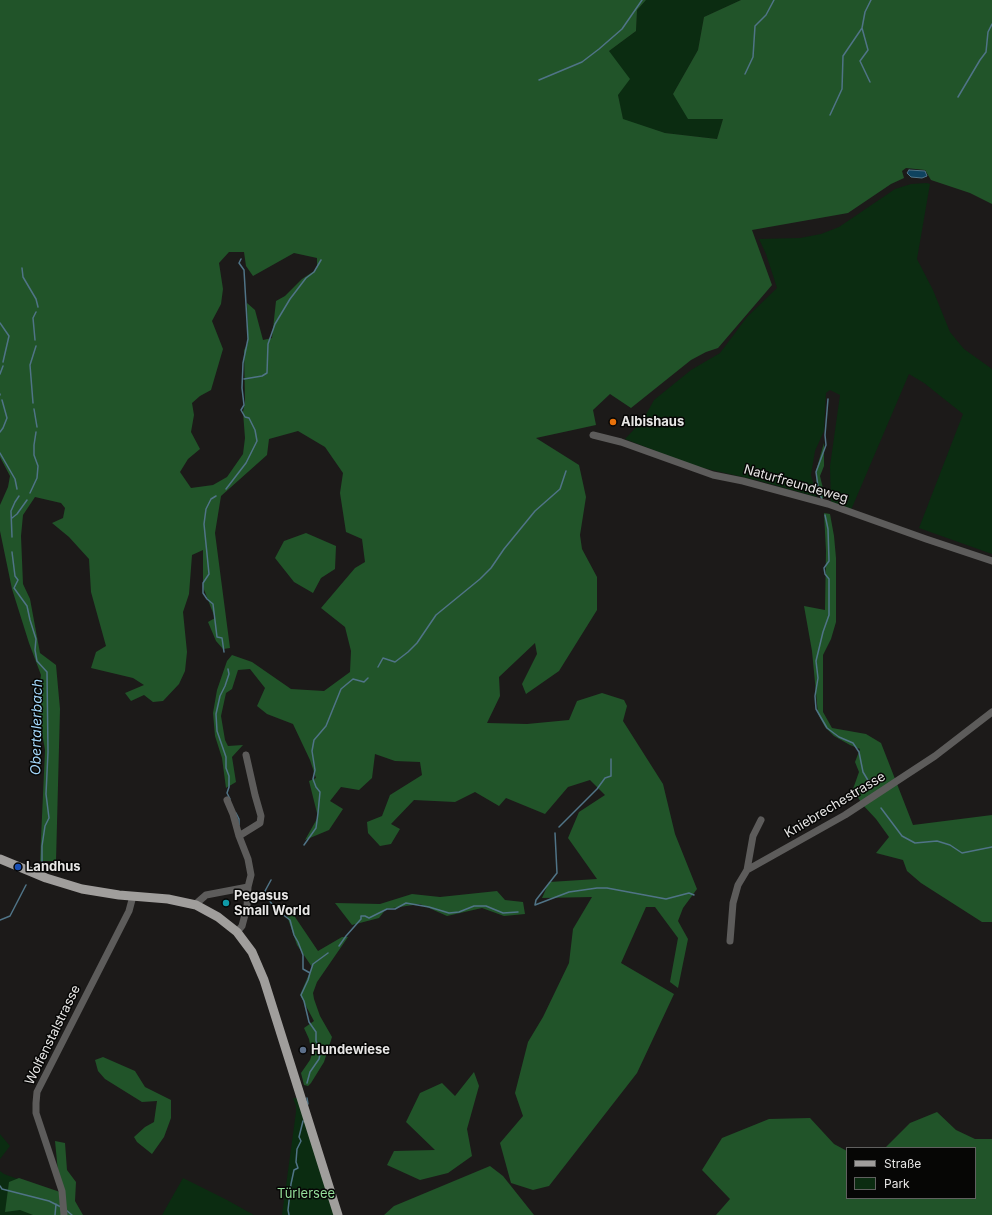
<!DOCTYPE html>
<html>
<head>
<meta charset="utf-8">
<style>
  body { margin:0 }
  #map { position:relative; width:992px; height:1215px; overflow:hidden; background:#1c1a19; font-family:Inter,sans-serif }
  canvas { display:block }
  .legend { position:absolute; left:846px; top:1147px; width:130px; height:52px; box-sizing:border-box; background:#060605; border:1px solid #60605f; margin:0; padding:5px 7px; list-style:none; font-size:12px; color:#e7e6e5 }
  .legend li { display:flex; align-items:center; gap:8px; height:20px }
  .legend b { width:20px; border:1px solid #60605f }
</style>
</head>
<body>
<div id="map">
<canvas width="992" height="1215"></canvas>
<ul class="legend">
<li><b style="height:5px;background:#a09e9c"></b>Straße</li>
<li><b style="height:11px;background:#0b2c11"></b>Park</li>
</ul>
</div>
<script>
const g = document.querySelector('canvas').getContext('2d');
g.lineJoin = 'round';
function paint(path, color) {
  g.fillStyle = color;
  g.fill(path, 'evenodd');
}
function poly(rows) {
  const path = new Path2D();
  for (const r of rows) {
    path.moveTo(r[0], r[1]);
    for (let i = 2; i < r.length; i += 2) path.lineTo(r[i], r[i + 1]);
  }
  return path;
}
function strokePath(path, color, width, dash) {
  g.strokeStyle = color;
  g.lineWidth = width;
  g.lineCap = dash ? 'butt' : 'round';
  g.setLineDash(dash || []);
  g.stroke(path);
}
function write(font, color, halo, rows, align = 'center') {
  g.font = font + ' Inter,sans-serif';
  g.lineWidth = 3;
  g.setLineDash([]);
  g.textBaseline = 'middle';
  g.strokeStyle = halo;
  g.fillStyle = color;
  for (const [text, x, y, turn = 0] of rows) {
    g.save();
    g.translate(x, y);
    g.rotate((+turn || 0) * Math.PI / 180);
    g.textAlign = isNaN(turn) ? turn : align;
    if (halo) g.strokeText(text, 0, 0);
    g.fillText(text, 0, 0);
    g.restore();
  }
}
paint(poly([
  [646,0,741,0,704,17,698,50,673,94,723,119,717,139,665,133,623,120,609,51,636,31,637,10],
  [927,183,930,184,917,259,933,290,950,332,964,349,992,369,992,554,919,528,963,414,924,383,909,374,851,510,831,502,830,466,840,395,830,390,826,393,824,431,815,451,811,475,817,497,756,480,694,466,625,439,643,420,654,400,691,370,720,353,747,317,777,288,766,254,759,239,800,238,821,234,839,227,895,189,911,184],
  [293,1098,298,1098,334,1215,282,1215,296,1112,296,1106],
  [0,1134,10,1146,0,1159],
  [0,1171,4,1174,34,1185,81,1215,0,1215],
  [183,1178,227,1200,254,1215,162,1215]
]), '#0b2c11');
paint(poly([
  [0,0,646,0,637,10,636,31,609,51,630,79,618,95,623,119,665,133,717,139,723,119,688,119,673,94,698,50,704,17,741,0,992,0,992,204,970,193,931,180,925,170,906,168,902,171,904,178,891,184,848,213,752,230,772,285,718,348,706,352,691,360,631,408,610,394,593,410,596,425,536,438,579,465,586,497,580,535,582,549,597,577,597,610,559,671,526,694,522,684,537,654,535,643,499,677,500,696,487,723,527,724,569,720,577,701,602,693,624,700,627,706,623,721,663,784,675,834,697,889,683,908,678,921,688,939,678,988,670,982,678,938,655,907,646,907,621,963,674,994,637,1073,549,1186,533,1190,511,1183,500,1143,523,1116,515,1093,528,1042,543,1017,569,963,573,929,592,897,542,898,549,882,597,879,568,838,579,812,605,795,590,780,568,787,545,814,506,798,499,806,475,792,455,802,414,800,391,824,400,829,391,844,380,846,368,833,367,822,382,816,390,795,422,775,420,762,395,761,375,754,372,778,359,790,341,787,330,801,343,809,329,830,305,840,318,817,309,781,316,778,310,760,293,724,267,714,257,706,265,688,250,669,238,670,232,689,226,693,221,716,225,740,228,746,243,745,232,757,236,782,226,788,222,758,215,736,213,713,217,690,227,661,232,655,252,662,291,689,324,691,350,672,351,651,345,627,321,608,355,568,365,562,362,539,346,532,340,493,343,473,325,447,298,431,269,439,267,455,221,496,215,533,230,648,223,649,216,641,208,622,215,618,203,587,203,550,192,555,189,594,183,612,187,652,185,671,179,684,163,701,153,702,144,695,131,701,125,693,144,685,133,678,91,668,96,652,106,646,91,592,89,559,69,537,52,523,63,518,65,508,61,503,35,497,23,515,21,536,23,584,30,599,40,653,56,665,60,709,56,861,40,861,45,750,37,704,41,675,29,643,12,589,0,531,0,505,8,487,10,476,0,457],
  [229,252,244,252,246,266,253,276,294,253,317,258,317,269,302,279,285,296,276,301,272,338,263,340,255,310,247,303,248,343,244,350,245,402,243,412,245,438,243,454,227,477,213,485,191,488,180,472,188,459,200,449,191,432,194,415,192,403,200,396,211,390,223,349,212,321,221,304,223,289,219,263],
  [824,443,824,466,820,476,825,497,821,499,817,488,816,471],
  [824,513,830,514,834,536,836,558,836,622,831,639,823,655,823,712,832,728,866,734,881,743,913,825,992,815,992,922,982,922,921,883,907,871,903,860,876,853,889,837,876,819,862,804,853,789,859,772,855,762,860,749,850,745,834,736,825,727,818,714,812,651,804,606,825,610,826,551],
  [306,533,336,546,335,569,321,578,313,593,294,582,275,558,284,541],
  [497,891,505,900,523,902,525,914,504,916,482,908,447,916,420,904,386,909,379,918,352,925,335,903,380,904,412,894,440,897],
  [293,914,318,951,342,937,348,937,317,982,313,993,314,999,320,1016,332,1037,324,1062,311,1083,308,1086,304,1085,301,1073,310,1060,312,1054,309,1039,304,1028,314,1021,300,995,312,967,297,945,287,916],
  [103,1057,135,1071,145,1087,171,1100,171,1118,164,1137,152,1154,137,1142,134,1137,145,1127,154,1122,157,1101,142,1102,105,1079,98,1071,95,1060],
  [474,1072,479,1086,467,1129,472,1156,448,1173,420,1180,387,1165,394,1151,435,1150,406,1122,420,1093,442,1083,455,1096],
  [937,1112,956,1130,975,1139,992,1139,992,1215,716,1215,730,1199,702,1170,722,1138,769,1119,810,1118,834,1144,847,1151,847,1198,975,1198,975,1148,885,1148,910,1123],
  [55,1141,65,1143,67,1170,76,1182,75,1201,83,1215,33,1215,20,1210,5,1212,9,1182,19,1178,60,1192],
  [490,1166,503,1176,534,1215,384,1215,394,1206]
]), '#215429');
const water = poly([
  [909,170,925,171,927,176,922,178,911,177,907,173,909,170]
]);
paint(water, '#0f435f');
strokePath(water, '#507487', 1);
strokePath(poly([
  [862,28,868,50,860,61,870,82],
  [745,74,753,57,755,26,766,15,774,0],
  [539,80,582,62,599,49,622,29,642,0],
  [958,97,980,60,986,52,988,32,992,24],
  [830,115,842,89,843,56,862,28,865,12,871,0],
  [22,268,23,277,36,299,38,307],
  [0,323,9,336,3,362],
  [35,340,33,318,36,312],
  [0,374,3,366],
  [244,379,262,376,267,373,268,344,275,324,290,299,306,278,314,272,321,260],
  [0,394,0,395],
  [33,403,30,365,36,346],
  [34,409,37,427],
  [0,432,3,428,7,418,2,400],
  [0,453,15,479,17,489],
  [226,489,246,463,257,441,255,430,249,418,245,417,241,410,244,405,242,388,243,363,248,339,244,270,239,263,241,259],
  [30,493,37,478,38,466,34,455,34,445,36,432],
  [216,496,211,499,206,509,204,524,209,574,203,583,203,593,207,599,213,604,217,637,222,638,224,652],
  [822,499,819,493,816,472,826,445,825,435,828,399],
  [825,515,828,529,829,561,824,568,825,574,829,579,829,615,823,632,816,661,818,678,815,696,816,709,827,728,839,737,853,743,859,752,863,772,872,787],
  [12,518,17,514,27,500],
  [12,537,11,511,15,502,19,496],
  [12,552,15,576,18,580,14,588,27,606,30,620,36,639,35,650,37,661,47,672,48,752,46,794,49,818,45,826,42,846,42,863],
  [378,667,383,658,395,662,408,652,417,643,436,615,480,579,491,568,504,549,535,511,560,489,566,471],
  [228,669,229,674,225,686,220,696,216,714,217,731,226,757,226,768,229,776,229,787,227,793,230,799],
  [881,808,902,836,915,843,937,841,950,845,962,853,992,847],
  [236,813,239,819,239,825],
  [559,827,597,789,605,778,611,776,611,759],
  [304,845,316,828,318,813,320,792,316,787,313,779,315,770,312,751,314,740,326,726,341,689,353,679,364,682,368,678],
  [271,880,265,891,267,898,278,911,290,920,294,935,298,942,303,955,303,969,310,973,308,980,301,995,304,1001,309,1022,316,1032,316,1041,321,1050,319,1059,310,1072,307,1083],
  [535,905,569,892,597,888,607,888,666,899,689,893,694,895],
  [535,905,536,900,557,873,555,833],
  [0,920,10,916,26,885],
  [339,946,346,936,361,919,361,916,365,916,369,918,387,909,395,909,406,903,429,907,449,913,459,912,474,906,486,906,503,913,518,912],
  [310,973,313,964,328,953],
  [307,1098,308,1104],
  [0,1186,2,1189,49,1201,61,1207],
  [66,1210,72,1215],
  [55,1215,56,1204],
  [289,1215,288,1210,291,1184,294,1170,298,1168,296,1162,297,1149,301,1141,299,1137,303,1121]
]), '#507487', 1.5);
strokePath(poly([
  [593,435,621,442,713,475,743,481,828,504,926,539,992,561],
  [227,800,233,814,239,836,248,859,251,875,248,887,247,907,242,926,237,932],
  [239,836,260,823,261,816,255,795,246,755],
  [747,870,753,836,761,820],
  [196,905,198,902,206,895,248,887],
  [730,941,733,903,738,885,747,870,845,815,935,756,992,712],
  [64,1215,62,1191,36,1113,36,1103,37,1092,129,911,133,896]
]), '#5d5c5b', 7);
strokePath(poly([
  [0,859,46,878,82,889,119,895,168,899,196,905,218,917,237,932,252,952,264,980,338,1215]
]), '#a09e9c', 9);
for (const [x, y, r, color] of [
  [613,422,4,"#e8710a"],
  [18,867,4,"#1a4fb4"],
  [226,903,4,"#0f9aa8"],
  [303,1050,4,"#5c6f8a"]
]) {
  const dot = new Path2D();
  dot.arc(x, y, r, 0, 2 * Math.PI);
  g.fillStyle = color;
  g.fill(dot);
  strokePath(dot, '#060605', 1.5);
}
write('bold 13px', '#e7e6e5', '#060605', [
  ["Albishaus",621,422],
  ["Landhus",26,867],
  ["Pegasus",234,896],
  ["Small World",234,911],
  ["Hundewiese",311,1050]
], 'left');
write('13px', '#e7e6e5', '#060605', [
  ["Naturfreundeweg",796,484,16],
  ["Kniebrechestrasse",835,805,-31],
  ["Wolfenstalstrasse",53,1035,-64]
]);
write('13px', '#94de9a', '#060605', [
  ["Türlersee",306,1194]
]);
write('italic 14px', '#a3d6f9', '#060605', [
  ["Obertalerbach",37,727,-89]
]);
</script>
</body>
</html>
